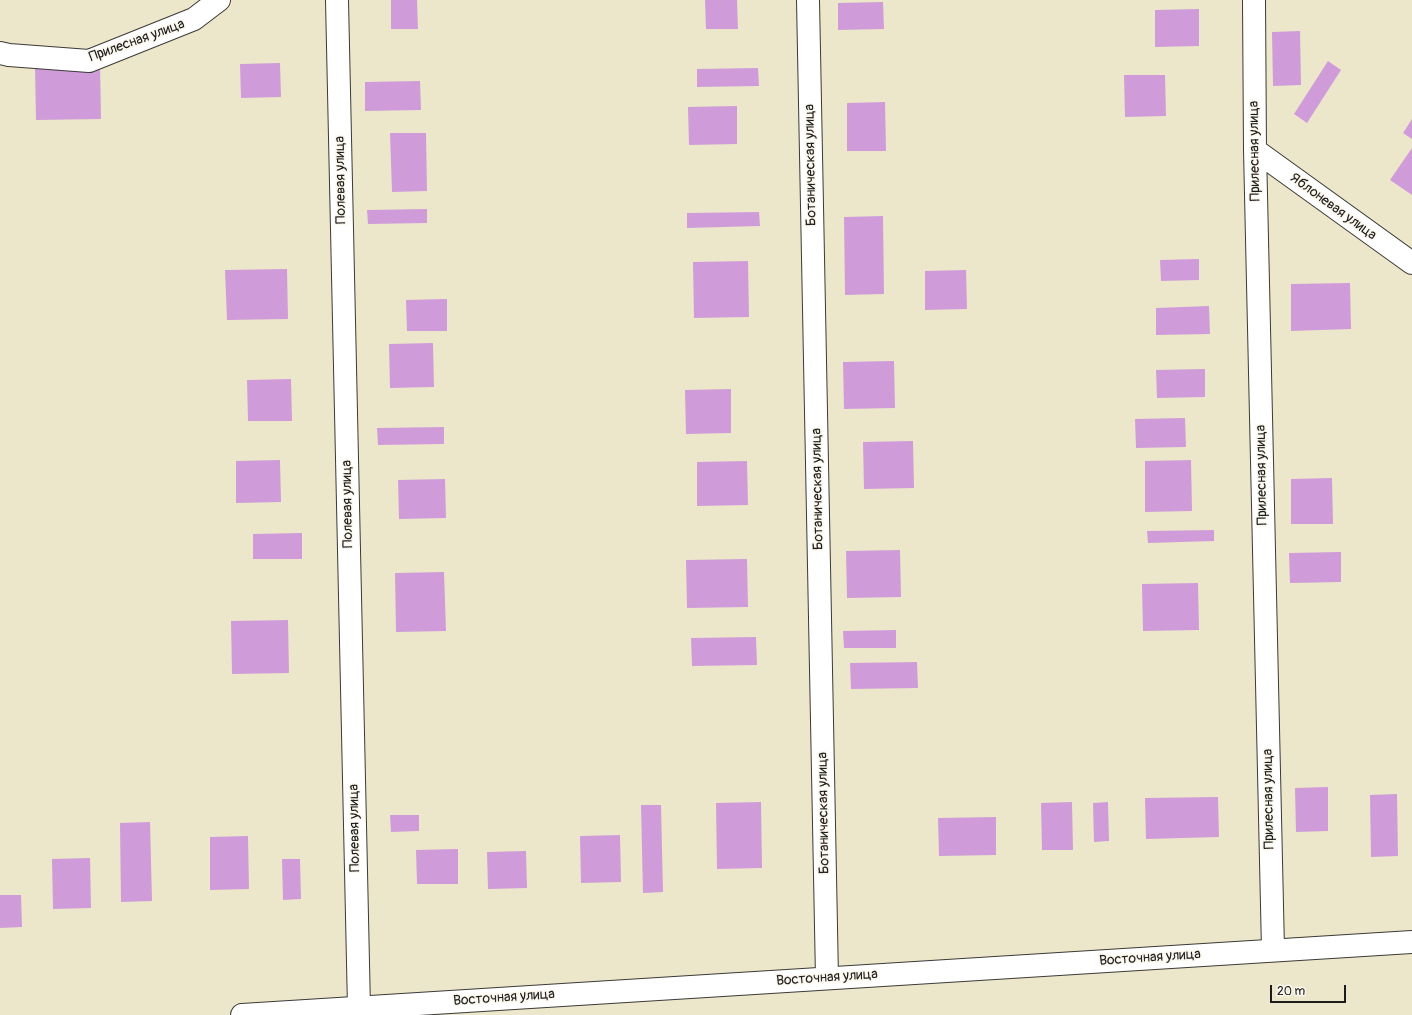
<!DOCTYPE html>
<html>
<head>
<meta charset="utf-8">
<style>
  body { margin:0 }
  #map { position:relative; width:1412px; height:1015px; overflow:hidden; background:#ece7ca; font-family:Pangolin,sans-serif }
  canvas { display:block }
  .scale { position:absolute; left:1270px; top:985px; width:76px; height:18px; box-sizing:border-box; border:2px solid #1c1c1c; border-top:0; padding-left:5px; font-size:12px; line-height:14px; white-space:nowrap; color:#1c1c1c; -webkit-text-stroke:3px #fbf7ec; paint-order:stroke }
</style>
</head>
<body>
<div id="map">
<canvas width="1412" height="1015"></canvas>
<div class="scale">20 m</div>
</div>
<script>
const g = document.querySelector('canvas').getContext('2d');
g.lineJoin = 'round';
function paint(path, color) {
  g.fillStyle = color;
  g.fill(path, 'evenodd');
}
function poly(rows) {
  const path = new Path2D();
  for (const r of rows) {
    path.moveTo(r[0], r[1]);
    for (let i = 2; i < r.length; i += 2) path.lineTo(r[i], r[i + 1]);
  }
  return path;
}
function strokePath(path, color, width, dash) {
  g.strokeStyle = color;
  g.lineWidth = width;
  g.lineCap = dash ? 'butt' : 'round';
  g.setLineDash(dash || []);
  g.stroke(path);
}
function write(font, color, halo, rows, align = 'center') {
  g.font = font + ' Pangolin,sans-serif';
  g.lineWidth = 3;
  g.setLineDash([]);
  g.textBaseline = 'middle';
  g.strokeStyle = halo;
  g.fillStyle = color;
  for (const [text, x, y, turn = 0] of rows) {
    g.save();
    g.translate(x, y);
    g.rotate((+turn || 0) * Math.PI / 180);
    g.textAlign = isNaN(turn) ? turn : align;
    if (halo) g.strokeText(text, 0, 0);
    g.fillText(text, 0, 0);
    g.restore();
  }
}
paint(poly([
  [391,0,417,0,418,29,391,29],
  [705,0,737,0,738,29,706,29],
  [883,2,884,29,838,30,838,3],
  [1199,9,1199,46,1155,47,1155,10],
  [1300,31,1301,85,1273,86,1272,32],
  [1328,61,1341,70,1307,123,1294,114],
  [280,63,281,97,241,98,240,64],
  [100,64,101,119,36,120,35,65],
  [758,68,759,86,697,87,697,69],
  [1124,75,1165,75,1166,116,1125,117],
  [420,81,421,110,365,111,365,82],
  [885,102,886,151,847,151,847,103],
  [737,106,737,144,689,145,688,107],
  [1412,119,1412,139,1403,133],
  [390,133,426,133,427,191,392,192],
  [1412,148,1412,195,1390,180],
  [427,209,427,223,368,224,367,210],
  [759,212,760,226,687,228,687,213],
  [883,216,884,294,845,295,844,217],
  [1199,259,1199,280,1161,281,1160,260],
  [748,261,749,317,694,318,693,262],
  [287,269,288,319,227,320,225,270],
  [966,270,967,309,925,310,925,271],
  [1350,283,1351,329,1291,331,1291,284],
  [447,299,447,331,407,331,406,300],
  [1209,306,1210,334,1156,335,1156,308],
  [433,343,434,387,390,388,389,344],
  [894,361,895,408,844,409,843,362],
  [1205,369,1205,397,1157,398,1156,370],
  [291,379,292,421,248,421,247,380],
  [731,389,731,433,686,434,685,390],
  [1185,418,1186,447,1136,448,1135,419],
  [444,427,444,444,378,445,377,428],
  [913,441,914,488,864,489,863,442],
  [280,460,281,502,236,503,236,461],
  [1191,460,1192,511,1145,512,1145,461],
  [747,461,748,505,697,506,697,462],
  [1332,478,1333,524,1291,524,1291,479],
  [445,479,446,518,399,519,398,480],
  [1214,530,1214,541,1148,543,1147,531],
  [302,533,302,559,253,559,253,534],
  [900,550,901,597,847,598,846,551],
  [1341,552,1341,582,1290,583,1289,553],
  [747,559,748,607,687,608,686,560],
  [444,572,446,631,396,632,395,573],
  [1198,583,1199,630,1143,631,1142,584],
  [288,620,289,673,232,674,231,621],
  [896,630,896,648,844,648,843,631],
  [756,637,757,665,692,666,691,638],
  [917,662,918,688,851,689,850,663],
  [1328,787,1328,831,1296,832,1295,788],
  [1397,794,1398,856,1371,857,1370,795],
  [1218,797,1219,837,1146,839,1145,798],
  [761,802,762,868,717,869,716,803],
  [1072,802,1073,850,1042,850,1041,803],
  [1108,802,1109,841,1094,842,1093,803],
  [641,805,661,805,663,892,643,893],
  [390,815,419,815,419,831,391,832],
  [996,817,996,855,939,856,938,818],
  [150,822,152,901,121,902,120,823],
  [620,835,621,882,581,883,580,836],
  [248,836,249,889,210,890,210,837],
  [458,849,458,884,417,884,416,850],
  [526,851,527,888,488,889,487,852],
  [90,858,91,908,53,909,52,859],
  [282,859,300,859,301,899,283,900],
  [0,895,21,895,22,927,0,928]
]), '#cf9cd9');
const minor = poly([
  [337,0,359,1008],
  [808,0,827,978],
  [1254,0,1255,150,1273,950],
  [0,53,9,55,89,61,194,19,219,0],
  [1255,150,1412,263]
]);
const tertiary = poly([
  [242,1015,1412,942]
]);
strokePath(minor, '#3b3a36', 24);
strokePath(tertiary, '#3b3a36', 24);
strokePath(minor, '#fff', 22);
strokePath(tertiary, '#fff', 22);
write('14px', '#1c1c1c', '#fbf7ec', [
  ["Прилесная улица",137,41,-20],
  ["Прилесная улица",1255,151,-91],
  ["Ботаническая улица",811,165,-91],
  ["Полевая улица",341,180,-91],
  ["Яблоневая улица",1333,207,36],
  ["Прилесная улица",1262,475,-91],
  ["Ботаническая улица",818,489,-91],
  ["Полевая улица",348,504,-91],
  ["Прилесная улица",1269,799,-91],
  ["Ботаническая улица",824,813,-91],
  ["Полевая улица",355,828,-91],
  ["Восточная улица",1150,958,-4],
  ["Восточная улица",827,978,-4],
  ["Восточная улица",504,998,-4]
]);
</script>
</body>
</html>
